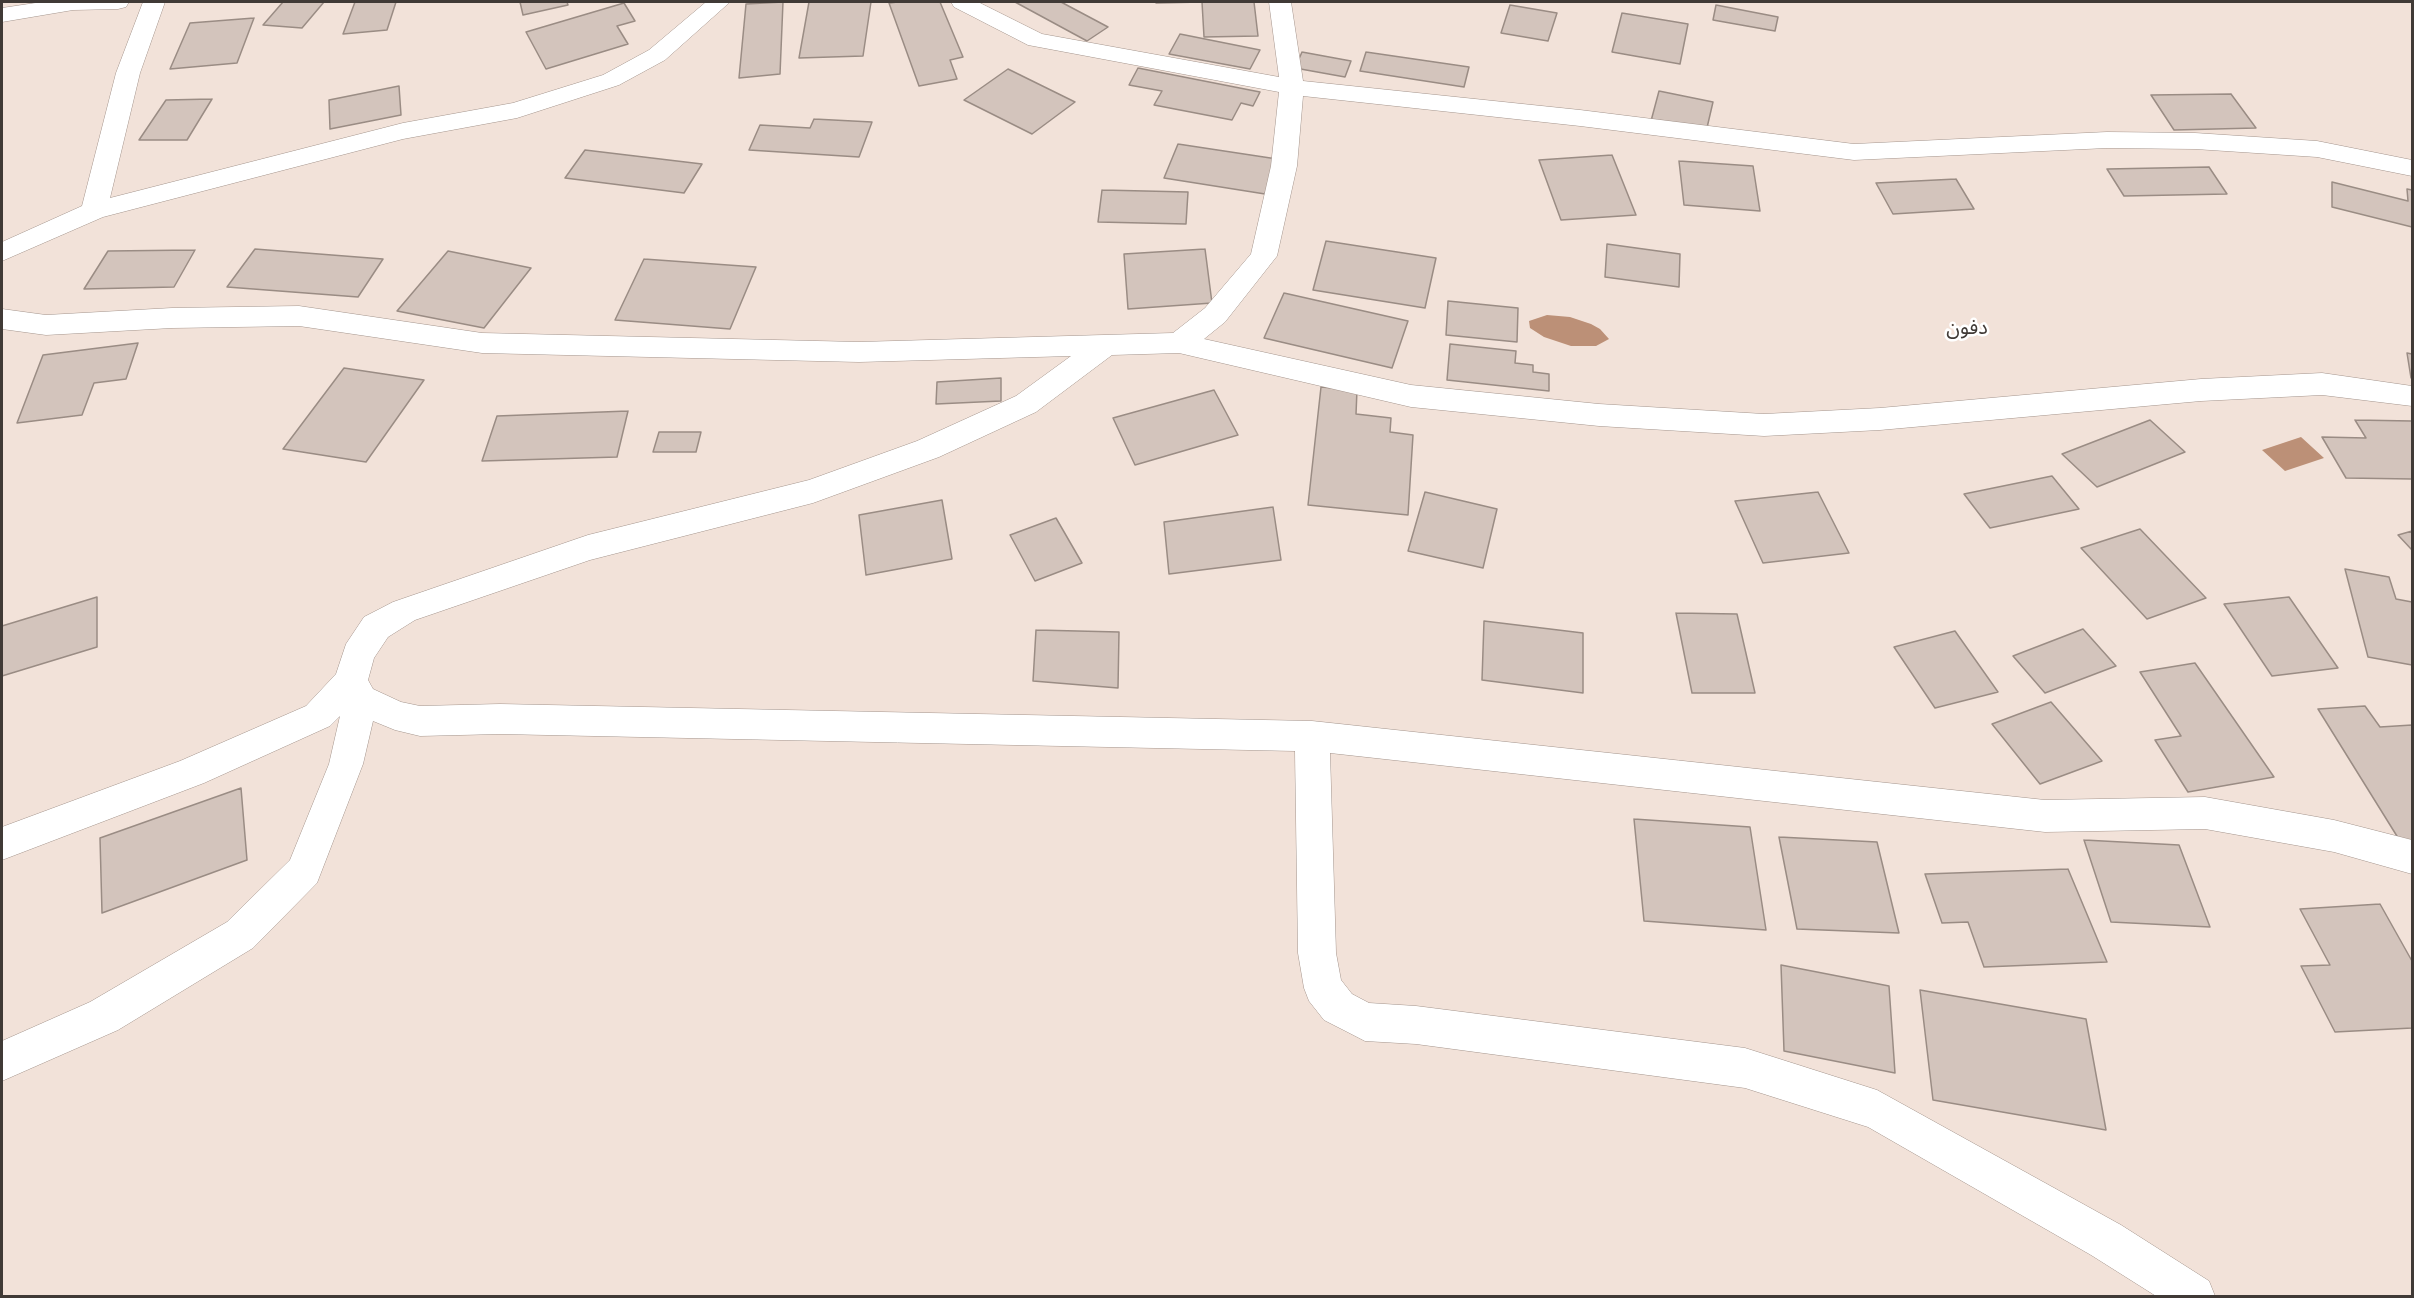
<!DOCTYPE html>
<html>
<head>
<meta charset="utf-8">
<style>
  body { margin:0 }
  #map { position:relative; width:2414px; height:1298px; overflow:hidden; background:#f2e2d9; font-family:Mulish,sans-serif }
  canvas { display:block }
  .frame { position:absolute; inset:0; border:3px solid #403a36; pointer-events:none }
</style>
</head>
<body>
<div id="map">
<canvas width="2414" height="1298"></canvas>
<div class="frame"></div>
</div>
<script>
const g = document.querySelector('canvas').getContext('2d');
g.lineJoin = 'round';
function paint(path, color) {
  g.fillStyle = color;
  g.fill(path, 'evenodd');
}
function poly(rows) {
  const path = new Path2D();
  for (const r of rows) {
    path.moveTo(r[0], r[1]);
    for (let i = 2; i < r.length; i += 2) path.lineTo(r[i], r[i + 1]);
  }
  return path;
}
function strokePath(path, color, width, dash) {
  g.strokeStyle = color;
  g.lineWidth = width;
  g.lineCap = dash ? 'butt' : 'round';
  g.setLineDash(dash || []);
  g.stroke(path);
}
function write(font, color, halo, rows, align = 'center') {
  g.font = font + ' Mulish,"Noto Sans Arabic",sans-serif';
  g.lineWidth = 5;
  g.setLineDash([]);
  g.textBaseline = 'middle';
  g.strokeStyle = halo;
  g.fillStyle = color;
  for (const [text, x, y, turn = 0] of rows) {
    g.save();
    g.translate(x, y);
    g.rotate((+turn || 0) * Math.PI / 180);
    g.textAlign = isNaN(turn) ? turn : align;
    if (halo) g.strokeText(text, 0, 0);
    g.fillText(text, 0, 0);
    g.restore();
  }
}
paint(poly([
  [1547,315,1570,317,1591,324,1600,329,1609,339,1596,346,1571,346,1544,337,1530,328,1529,321],
  [2301,437,2324,458,2285,471,2262,450]
]), '#bc9077');
const building = poly([
  [283,2,324,2,302,28,263,25,283,2],
  [355,2,396,2,387,30,343,34,355,2],
  [520,2,567,2,568,5,523,15,520,2],
  [783,2,780,74,739,78,746,4,783,2],
  [809,2,871,2,863,56,799,58,809,2],
  [898,2,940,2,963,57,950,60,957,79,919,86,889,3,898,2],
  [1015,2,1061,2,1108,27,1087,41,1015,2],
  [1156,2,1254,2,1258,36,1204,37,1202,2,1156,3,1156,2],
  [624,3,635,21,617,26,628,44,546,69,526,32,624,3],
  [1510,5,1557,13,1548,41,1501,33,1510,5],
  [1716,5,1778,17,1775,31,1713,20,1716,5],
  [1622,13,1688,24,1680,64,1612,52,1622,13],
  [254,18,237,63,170,69,190,23,254,18],
  [1180,34,1260,50,1250,69,1169,54,1180,34],
  [1302,52,1351,61,1345,77,1295,68,1302,52],
  [1366,52,1469,67,1464,87,1360,71,1366,52],
  [1138,68,1260,92,1253,106,1241,103,1232,120,1154,105,1162,91,1129,85,1138,68],
  [1008,69,1075,102,1032,134,964,100,1008,69],
  [399,86,401,115,330,129,329,100,399,86],
  [1659,91,1713,102,1706,132,1651,121,1659,91],
  [2231,94,2256,128,2174,130,2151,95,2231,94],
  [212,99,187,140,139,140,166,100,212,99],
  [814,119,872,122,859,157,749,150,760,125,810,128,814,119],
  [1178,144,1277,159,1265,194,1164,178,1178,144],
  [585,150,702,164,684,193,565,178,585,150],
  [1612,155,1636,215,1561,220,1539,160,1612,155],
  [1679,161,1753,166,1760,211,1684,205,1679,161],
  [2209,167,2227,194,2124,196,2107,169,2209,167],
  [1956,179,1974,209,1893,214,1876,183,1956,179],
  [2332,182,2408,201,2407,189,2412,190,2412,227,2332,207,2332,182],
  [1102,190,1188,192,1186,224,1098,222,1102,190],
  [1326,241,1436,258,1425,308,1313,290,1326,241],
  [1607,244,1680,254,1679,287,1605,277,1607,244],
  [255,249,383,259,358,297,227,287,255,249],
  [1205,249,1212,303,1128,309,1124,254,1205,249],
  [195,250,174,287,84,289,108,251,195,250],
  [448,251,531,268,484,328,397,311,448,251],
  [644,259,756,267,730,329,615,320,644,259],
  [1284,293,1408,321,1392,368,1264,338,1284,293],
  [1448,301,1518,308,1517,342,1446,335,1448,301],
  [138,343,126,379,94,383,82,415,17,423,43,355,138,343],
  [1450,344,1516,351,1515,363,1533,365,1533,372,1549,374,1549,391,1447,380,1450,344],
  [2407,353,2412,354,2412,378,2411,378,2407,353],
  [344,368,424,380,366,462,283,449,344,368],
  [1001,378,1001,401,936,404,937,382,1001,378],
  [1321,387,1357,390,1356,414,1391,418,1390,432,1413,435,1408,515,1308,505,1321,387],
  [1214,390,1238,435,1135,465,1113,418,1214,390],
  [628,411,617,457,482,461,497,416,628,411],
  [2150,420,2185,452,2097,487,2062,454,2150,420],
  [2355,420,2412,421,2412,479,2346,478,2322,437,2366,438,2355,420],
  [659,432,701,432,696,452,653,452,659,432],
  [2052,476,2079,509,1990,528,1964,494,2052,476],
  [1425,492,1497,509,1483,568,1408,551,1425,492],
  [1818,492,1849,553,1763,563,1735,501,1818,492],
  [942,500,952,559,866,575,859,515,942,500],
  [1273,507,1281,560,1169,574,1164,522,1273,507],
  [1056,518,1082,563,1035,581,1010,535,1056,518],
  [2140,529,2206,598,2147,619,2081,548,2140,529],
  [2412,531,2412,550,2398,535,2412,531],
  [2345,569,2389,577,2396,599,2412,602,2412,665,2368,657,2345,569],
  [97,597,97,647,2,676,2,626,97,597],
  [2289,597,2338,668,2272,676,2224,604,2289,597],
  [1676,613,1737,614,1755,693,1692,693,1676,613],
  [1484,621,1583,633,1583,693,1482,680,1484,621],
  [2083,629,2116,666,2045,693,2013,656,2083,629],
  [1036,630,1119,632,1118,688,1033,681,1036,630],
  [1955,631,1998,692,1935,708,1894,647,1955,631],
  [2195,663,2274,777,2188,792,2155,740,2181,736,2140,672,2195,663],
  [2051,702,2102,761,2040,784,1992,724,2051,702],
  [2365,706,2380,727,2412,725,2412,840,2400,841,2318,709,2365,706],
  [241,788,247,860,102,913,100,838,241,788],
  [1634,819,1750,827,1766,930,1644,921,1634,819],
  [1779,837,1877,842,1899,933,1797,929,1779,837],
  [2084,840,2179,845,2210,927,2111,922,2084,840],
  [2068,869,2107,962,1984,967,1968,922,1942,923,1925,874,2068,869],
  [2380,904,2412,961,2412,1028,2335,1032,2301,966,2330,965,2300,909,2380,904],
  [1781,965,1889,986,1895,1073,1784,1051,1781,965],
  [1920,990,2086,1019,2106,1130,1933,1100,1920,990]
]);
paint(building, '#d3c4bc');
strokePath(building, '#9a8c84', 1.5);
const minor = poly([
  [42,2,129,2,126,7,118,9,73,10,2,22,2,8,42,2],
  [143,2,165,2,140,73,110,198,403,123,513,103,603,75,649,50,706,2,730,2,665,60,619,85,517,118,403,139,103,217,2,261,2,242,82,206,116,73,143,2],
  [951,2,978,2,1042,34,1279,77,1269,2,1291,2,1303,81,1580,110,1854,144,2107,132,2195,133,2317,141,2412,160,2412,176,2317,157,2195,149,2107,148,1854,160,1580,126,1303,96,1297,166,1277,256,1225,322,1204,339,1411,385,1599,404,1764,414,1880,408,2201,379,2322,373,2412,386,2412,406,2322,395,2201,401,1880,430,1764,436,1599,426,1411,407,1179,353,1112,355,1036,412,939,457,813,503,590,560,415,620,388,637,374,658,368,680,373,689,401,702,420,706,500,704,1312,721,2045,800,2205,797,2334,820,2412,840,2412,874,2334,852,2205,829,2045,832,1330,753,1336,953,1341,980,1352,994,1369,1003,1416,1006,1745,1048,1877,1090,2121,1225,2209,1281,2215,1296,2156,1296,2091,1255,1868,1127,1745,1088,1416,1044,1365,1041,1324,1020,1309,1001,1304,988,1298,953,1295,751,500,734,420,736,395,730,373,721,363,764,317,883,253,948,118,1030,2,1081,2,1041,90,1002,227,922,290,860,329,764,340,716,330,726,204,783,2,860,2,827,180,761,306,706,336,674,346,644,364,617,393,602,588,535,809,480,917,441,1016,396,1071,356,859,362,482,353,299,326,172,328,46,335,2,329,2,309,46,315,172,308,299,306,482,333,859,342,1173,333,1205,308,1251,254,1271,166,1279,92,1028,45,954,7,951,2]
]);
strokePath(minor, '#a4958d', 1);
paint(minor, '#fff');
write('20px', '#403a36', '#fff', [
  ["دفون",1967,328]
]);
</script>
</body>
</html>
